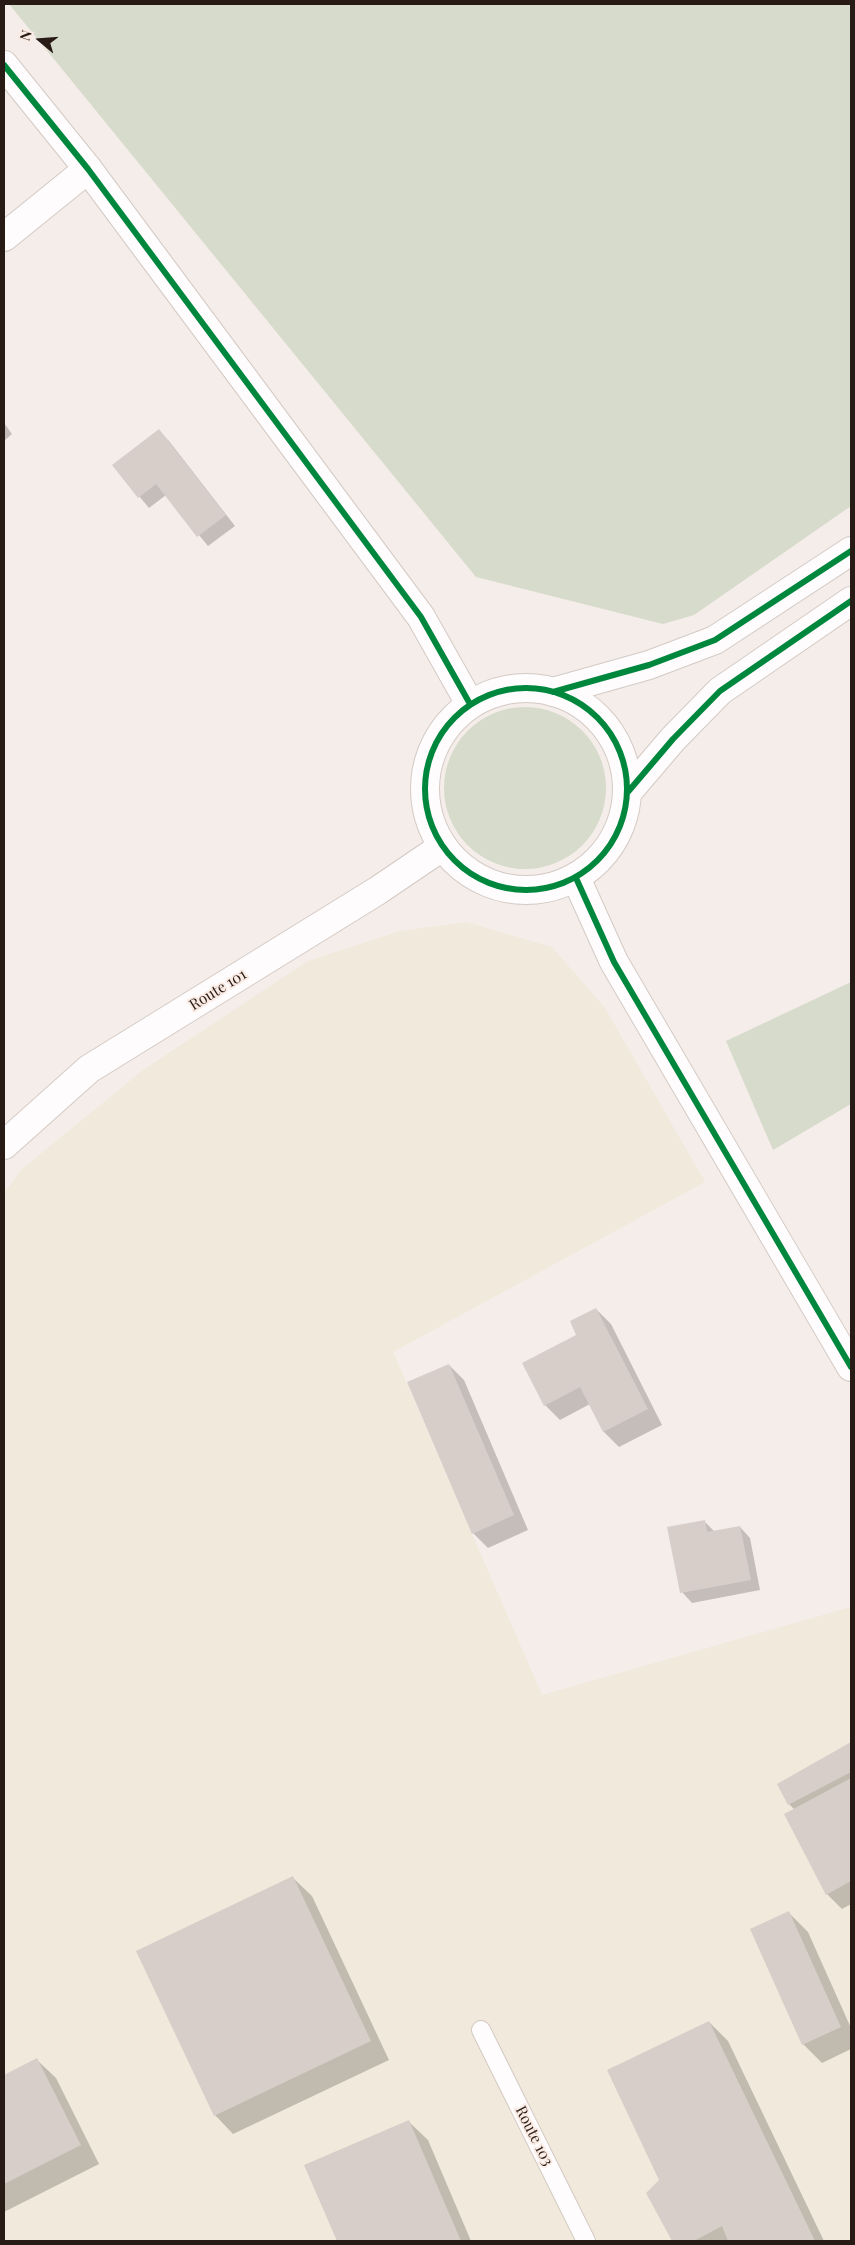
<!DOCTYPE html>
<html>
<head>
<meta charset="utf-8">
<style>
  body { margin:0 }
  #map { position:relative; width:855px; height:2245px; overflow:hidden; background:#f5ede9; font-family:"Playfair Display",serif }
  canvas { display:block }
  .frame { position:absolute; inset:0; border:5px solid #281b15; pointer-events:none }
  .north { position:absolute; left:15px; top:15px; width:50px; height:50px; -webkit-text-stroke:4px #faece4; paint-order:stroke; rotate:288deg; font-size:14px; font-weight:700; line-height:20px; text-align:center; color:#281b15 }
  .north::after { content:''; display:block; margin:auto; width:18px; height:22px; background:#281b15; clip-path:polygon(50% 0,100% 100%,50% 72%,0 100%) }
</style>
</head>
<body>
<div id="map">
<canvas width="855" height="2245"></canvas>
<div class="frame"></div>
<div class="north">N</div>
</div>
<script>
const g = document.querySelector('canvas').getContext('2d');
g.lineJoin = 'round';
function paint(path, color) {
  g.fillStyle = color;
  g.fill(path, 'evenodd');
}
function poly(rows) {
  const path = new Path2D();
  for (const r of rows) {
    if (r.length === 3) {
      path.moveTo(r[0] + r[2], r[1]);
      path.arc(r[0], r[1], r[2], 0, 2 * Math.PI);
      continue;
    }
    path.moveTo(r[0], r[1]);
    for (let i = 2; i < r.length; i += 2) path.lineTo(r[i], r[i + 1]);
  }
  return path;
}
function strokePath(path, color, width, dash) {
  g.strokeStyle = color;
  g.lineWidth = width;
  g.lineCap = dash ? 'butt' : 'round';
  g.setLineDash(dash || []);
  g.stroke(path);
}
function write(font, color, halo, rows, align = 'center') {
  g.font = font + ' "Playfair Display",serif';
  g.lineWidth = 4;
  g.setLineDash([]);
  g.textBaseline = 'middle';
  g.strokeStyle = halo;
  g.fillStyle = color;
  for (const [text, x, y, turn = 0] of rows) {
    g.save();
    g.translate(x, y);
    g.rotate((+turn || 0) * Math.PI / 180);
    g.textAlign = isNaN(turn) ? turn : align;
    if (halo) g.strokeText(text, 0, 0);
    g.fillText(text, 0, 0);
    g.restore();
  }
}
paint(poly([
  [466,922,552,947,605,1008,705,1182,393,1352,542,1695,851,1607,851,2241,4,2241,4,1193,22,1169,143,1070,308,961,400,931]
]), '#f1e9db');
paint(poly([
  [9,4,851,4,851,506,694,615,663,624,476,577],
  [525,788,81],
  [851,982,851,1104,773,1150,726,1041]
]), '#d6dbcb');
paint(poly([
  [4,423,12,434,4,441],
  [159,431,169,441,235,526,208,546,166,495,149,508,114,466],
  [596,1309,611,1324,662,1425,619,1447,604,1432,590,1404,560,1420,545,1405],
  [449,1365,464,1380,528,1530,488,1548,473,1533],
  [704,1521,715,1532,740,1527,750,1538,760,1590,692,1603,682,1592],
  [851,1743,851,1904,842,1909,827,1894,795,1810,789,1804,779,1784],
  [293,1878,312,1896,389,2060,233,2134,215,2115],
  [789,1913,808,1932,851,2028,851,2049,822,2063,803,2044],
  [709,2022,728,2041,824,2241,674,2241,648,2194,661,2180],
  [37,2060,56,2078,99,2164,4,2212,4,2076],
  [409,2122,428,2140,471,2241,338,2241,306,2166]
]), '#0003');
paint(poly([
  [159,429,226,515,197,537,156,484,138,498,112,465],
  [596,1308,648,1409,603,1432,580,1387,544,1406,522,1363,576,1335,570,1321],
  [449,1364,514,1515,472,1534,407,1382],
  [705,1520,707,1532,740,1526,751,1580,680,1593,667,1527],
  [851,1742,851,1772,788,1805,777,1784],
  [851,1778,851,1881,826,1895,784,1814],
  [293,1876,371,2041,214,2116,136,1951],
  [789,1911,841,2027,802,2045,750,1929],
  [709,2021,815,2241,728,2241,722,2226,694,2241,672,2241,646,2193,659,2180,607,2070],
  [37,2058,81,2145,4,2184,4,2075],
  [409,2120,461,2241,337,2241,304,2165]
]), '#d8cec9');
const service = poly([
  [481,2030,586,2241]
]);
const minor = poly([
  [4,237,88,169],
  [4,1145,89,1069,377,891,442,847]
]);
const tertiary = poly([
  [553,692,649,665,715,640,851,551],
  [627,793,673,739,720,691,851,601]
]);
const secondary = poly([
  [4,65,88,169,421,617,470,704],
  [526,789,101],
  [576,878,614,962,851,1367]
]);
strokePath(service, '#d4cac5', 20);
strokePath(minor, '#d4cac5', 30);
strokePath(tertiary, '#d4cac5', 30);
strokePath(secondary, '#d4cac5', 30);
strokePath(service, '#fefcfc', 18);
strokePath(minor, '#fefcfc', 28);
strokePath(tertiary, '#fefcfc', 28);
strokePath(secondary, '#fefcfc', 28);
strokePath(poly([
  [4,65,88,169,421,617,470,704],
  [526,789,101],
  [553,692,649,665,715,640,851,551],
  [627,793,673,739,720,691,851,601],
  [576,878,614,962,851,1367]
]), '#00873e', 6);
write('15px', '#281b15', '#faece4', [
  ["Route 101",218,990,-32],
  ["Route 103",534,2136,63]
]);
</script>
</body>
</html>
